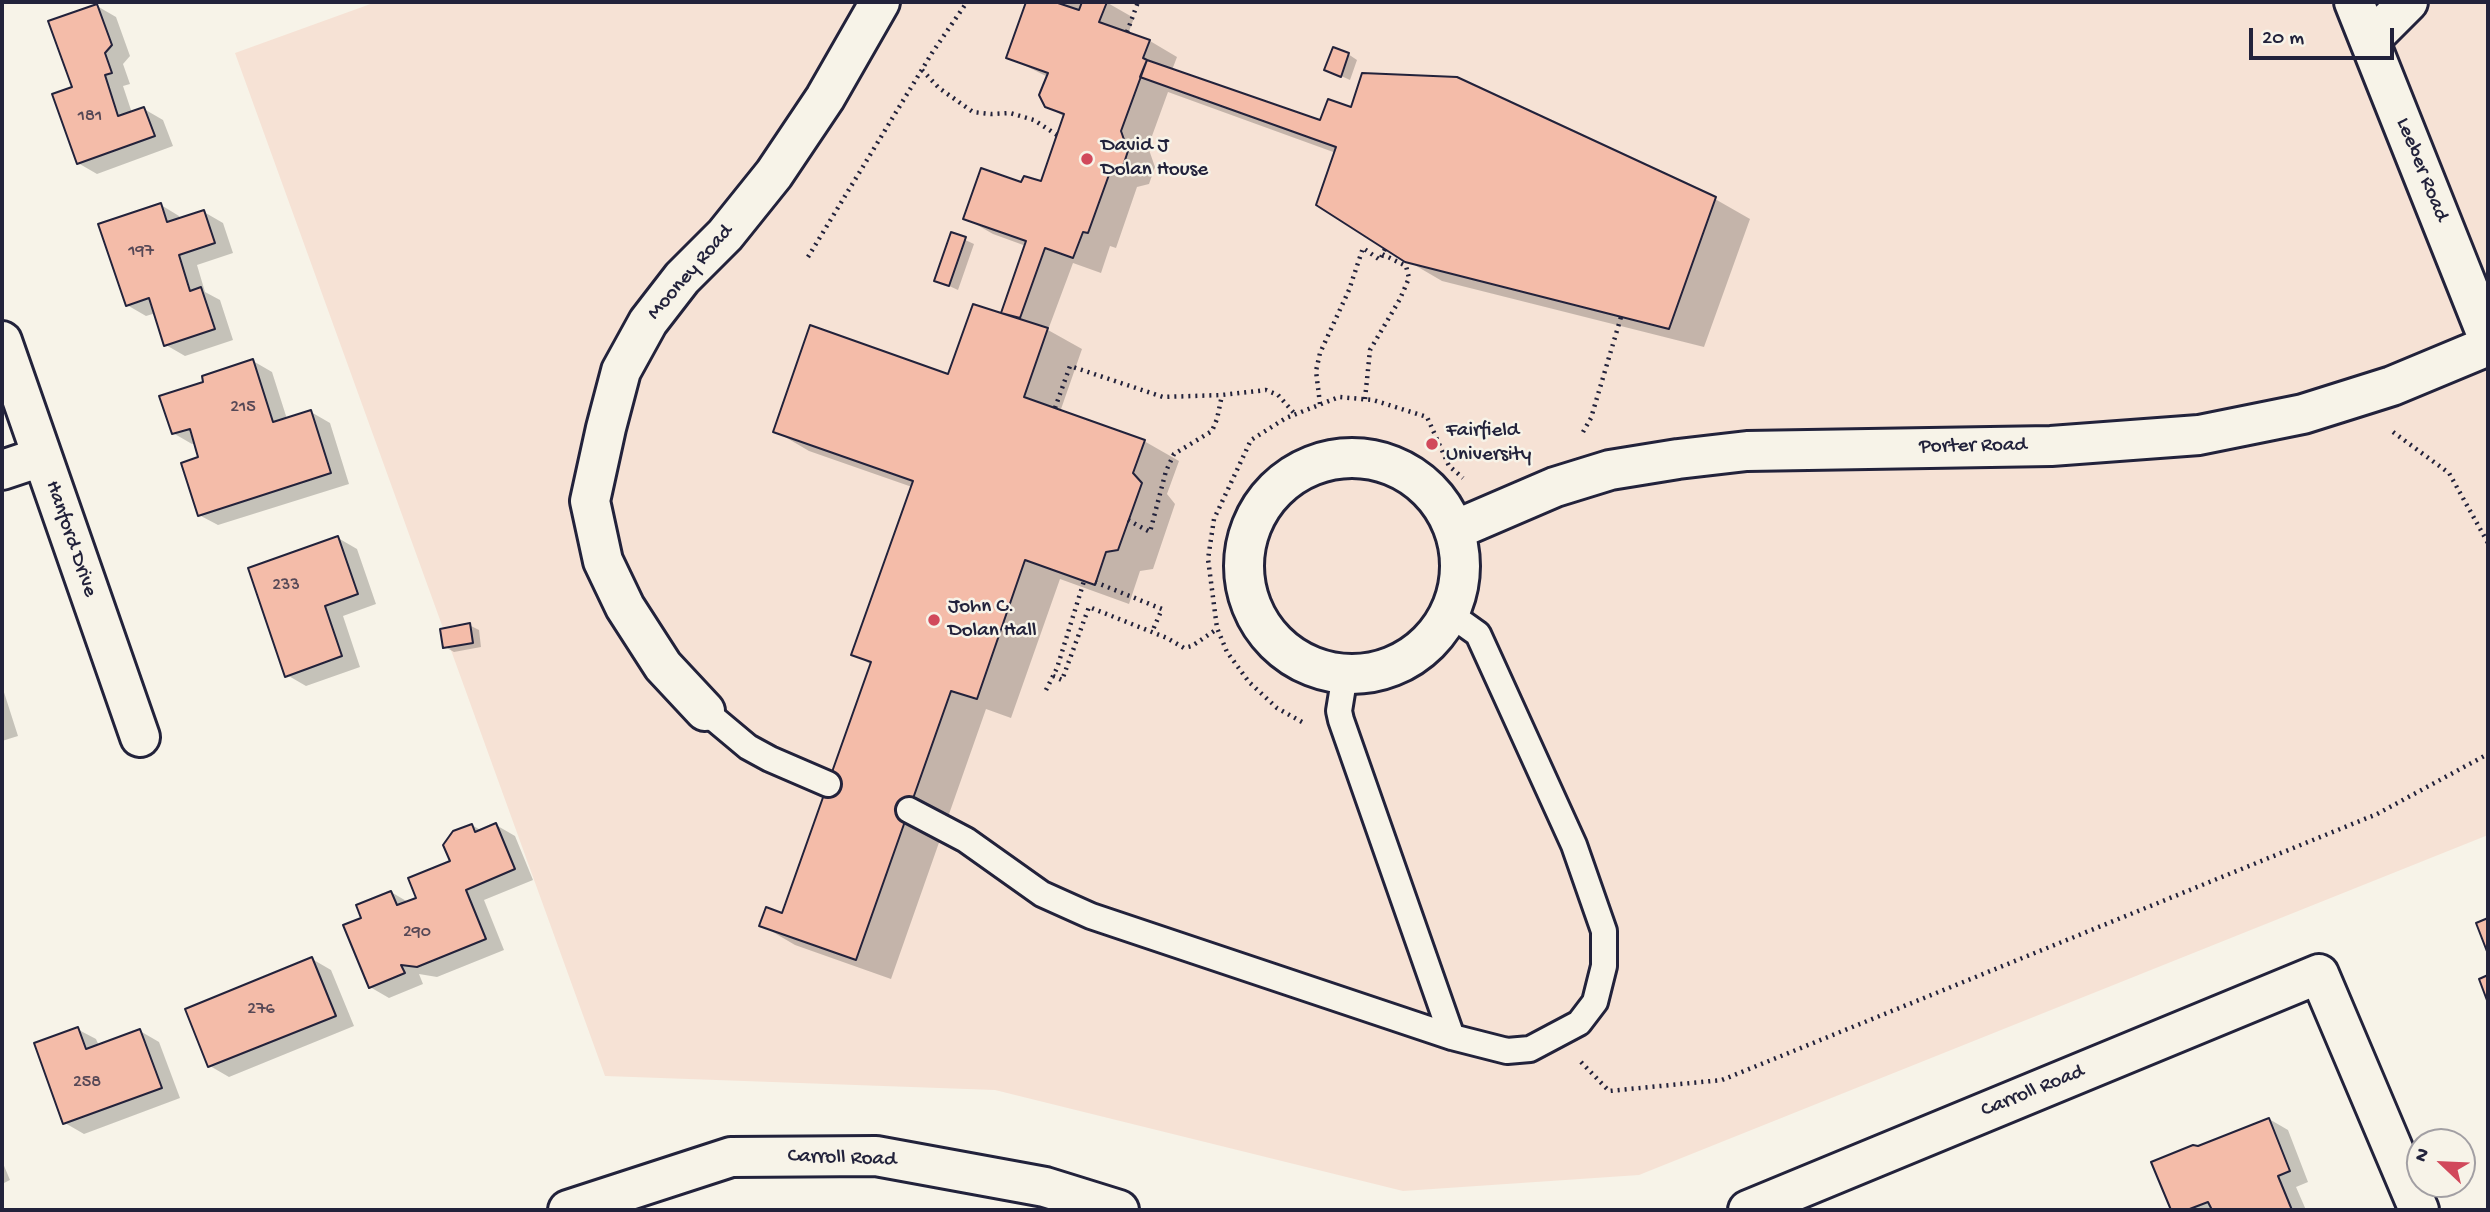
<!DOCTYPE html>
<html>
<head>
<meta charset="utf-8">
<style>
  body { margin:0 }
  #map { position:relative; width:2490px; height:1212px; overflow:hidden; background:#f7f3e8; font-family:"Gochi Hand",sans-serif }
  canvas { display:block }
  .frame { position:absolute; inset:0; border:4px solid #22223b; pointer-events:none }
  .north { position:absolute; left:2406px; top:1128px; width:70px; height:70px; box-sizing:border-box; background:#f7f3e8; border:2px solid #a29fa3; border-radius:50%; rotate:293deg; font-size:19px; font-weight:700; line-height:28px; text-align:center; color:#22223b }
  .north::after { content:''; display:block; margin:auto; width:24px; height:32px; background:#d1495b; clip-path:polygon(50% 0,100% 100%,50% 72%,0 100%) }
  .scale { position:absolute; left:2249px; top:28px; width:145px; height:32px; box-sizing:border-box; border:4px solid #22223b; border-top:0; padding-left:9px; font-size:21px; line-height:24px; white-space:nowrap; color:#22223b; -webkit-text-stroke:5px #f7f3e8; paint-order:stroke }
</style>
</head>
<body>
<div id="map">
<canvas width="2490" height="1212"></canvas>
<div class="frame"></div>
<div class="north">N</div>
<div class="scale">20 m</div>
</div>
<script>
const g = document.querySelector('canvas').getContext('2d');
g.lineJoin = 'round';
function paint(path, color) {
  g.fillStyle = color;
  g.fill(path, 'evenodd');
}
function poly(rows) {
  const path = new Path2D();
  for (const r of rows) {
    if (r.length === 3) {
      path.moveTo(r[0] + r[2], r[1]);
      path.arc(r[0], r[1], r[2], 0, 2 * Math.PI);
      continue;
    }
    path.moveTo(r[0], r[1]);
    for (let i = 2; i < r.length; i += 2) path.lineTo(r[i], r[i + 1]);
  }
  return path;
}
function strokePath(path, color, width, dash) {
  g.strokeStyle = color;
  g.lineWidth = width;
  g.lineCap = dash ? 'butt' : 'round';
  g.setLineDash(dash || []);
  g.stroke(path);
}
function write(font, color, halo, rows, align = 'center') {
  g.font = font + ' "Gochi Hand",sans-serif';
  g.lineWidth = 5;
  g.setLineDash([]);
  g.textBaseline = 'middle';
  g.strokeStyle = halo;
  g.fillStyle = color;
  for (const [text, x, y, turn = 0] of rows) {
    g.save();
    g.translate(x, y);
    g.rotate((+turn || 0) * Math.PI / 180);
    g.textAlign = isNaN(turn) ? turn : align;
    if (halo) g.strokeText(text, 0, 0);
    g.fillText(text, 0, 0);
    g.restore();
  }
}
paint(poly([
  [376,2,2488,2,2488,835,1639,1175,1403,1191,995,1090,605,1076,235,53]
]), '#f6e2d5');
paint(poly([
  [1028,2,1106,2,1134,18,1128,34,1150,41,1177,57,1172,70,1321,123,1352,109,1715,199,1750,219,1704,347,1442,281,1406,260,1336,153,1168,92,1148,147,1155,167,1149,184,1137,187,1116,248,1110,246,1101,273,1073,263,1048,330,1082,349,1060,412,1144,441,1179,461,1167,494,1175,504,1153,569,1140,571,1129,604,1060,579,1011,718,986,709,891,979,795,945,761,925,783,915,872,665,853,654,912,487,809,451,775,431,949,376,1002,315,1026,246,993,234,965,218,1022,185,1042,184,1065,117,1046,106,1048,77,1008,57],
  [97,6,116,17,130,56,123,64,130,84,123,86,132,113,144,109,163,120,173,146,97,174,78,163,74,88],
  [1348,54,1357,60,1350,80,1326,69],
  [161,205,179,216,181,220,204,212,223,223,233,253,197,265,205,292,220,300,233,340,185,356,166,345,156,313,146,316,127,305],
  [952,234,974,244,958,290,936,280],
  [253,361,272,372,287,419,311,412,330,423,349,484,218,525,199,515,200,458,196,443,192,444,173,433,205,384],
  [338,538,357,549,376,604,343,616,360,667,306,686,287,675],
  [469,625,479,630,481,647,454,652,445,647],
  [2,686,18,736,2,741],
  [472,825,482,831,496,825,515,836,533,880,484,900,504,950,437,977,419,974,423,984,389,998,370,987,363,919,391,892,408,902,418,899,452,862],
  [312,959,331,970,354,1026,229,1077,210,1066],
  [77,1029,96,1039,99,1046,140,1031,159,1042,180,1098,84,1134,65,1123],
  [2269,1119,2288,1130,2308,1182,2296,1187,2306,1210,2173,1210,2154,1163,2199,1148],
  [2,1161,10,1180,2,1184]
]), '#0003');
const building = poly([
  [1026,2,1055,2,1079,10,1082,2,1107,2,1099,22,1150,40,1143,58,1147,60,1121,131,1128,151,1122,169,1110,172,1088,233,1083,232,1073,258,1045,248,1020,318,1001,313,1026,241,963,219,981,168,1021,182,1024,176,1041,181,1064,114,1045,107,1039,95,1048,73,1006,58,1026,2],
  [97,4,112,45,105,53,112,73,105,75,118,116,144,107,155,136,77,164,52,94,72,87,48,21,97,4],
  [1333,47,1349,53,1341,77,1324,70,1333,47],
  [1147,60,1320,120,1328,99,1351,107,1362,73,1457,77,1716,197,1669,329,1405,262,1316,205,1336,147,1140,77,1147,60],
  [161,203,167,222,204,210,215,243,179,255,190,291,201,287,215,329,164,346,149,298,126,306,98,224,161,203],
  [951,232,966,237,949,286,934,281,951,232],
  [973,304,1048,328,1024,397,1145,440,1133,473,1142,483,1118,550,1106,552,1095,585,1025,560,977,699,951,691,856,960,759,926,766,907,782,913,871,662,851,655,913,481,773,432,810,325,948,374,973,304],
  [253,359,273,422,311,410,331,473,198,516,181,463,198,457,190,429,172,434,159,396,203,382,202,376,253,359],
  [338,536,358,594,325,606,342,656,285,677,248,568,338,536],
  [470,623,473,643,443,648,440,629,470,623],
  [496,823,515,869,466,890,486,939,417,967,401,965,405,973,369,988,343,925,361,918,356,905,391,891,397,905,416,898,408,878,450,861,443,845,453,831,472,824,475,832,496,823],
  [2488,918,2488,954,2476,923,2488,918],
  [312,957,336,1016,208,1067,185,1009,312,957],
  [2488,975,2488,1003,2479,979,2488,975],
  [78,1027,86,1049,140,1029,162,1088,63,1124,34,1043,78,1027],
  [2269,1118,2290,1171,2278,1176,2292,1210,2212,1210,2208,1202,2187,1210,2171,1210,2151,1162,2193,1145,2198,1146,2269,1118]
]);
paint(building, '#f4bca9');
strokePath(building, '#22223b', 2);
const lane = poly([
  [1345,674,1339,711,1341,720,1452,1037],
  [705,711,748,747,770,759,828,784],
  [909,810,966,840,1042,894,1091,916,1452,1037,1507,1051,1530,1049,1579,1023,1595,1002,1604,966,1604,931,1574,845,1478,634,1450,614]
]);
const street = poly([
  [2354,2,2488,338],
  [2370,40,2408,2],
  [2,341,140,737],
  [1352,566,108],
  [2,470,41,457],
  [1455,530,1555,487,1610,470,1678,459,1747,451,2051,446,2199,435,2303,414,2392,386,2488,346],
  [705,711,663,666,625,607,603,561,590,501,606,428,621,371,648,322,682,278,725,235,774,174,825,98,880,2],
  [568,1210,731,1157,876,1156,1045,1187,1119,1210],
  [1748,1210,2319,974,2419,1210]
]);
strokePath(lane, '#22223b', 30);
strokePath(street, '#22223b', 44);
strokePath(poly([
  [1127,32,1138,2],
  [922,70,939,88,973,112,991,114,1010,113,1034,120,1057,135],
  [808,257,932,53,967,2],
  [1365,399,1370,350,1400,299,1409,278,1406,266,1382,254],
  [1320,404,1316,371,1320,353,1349,290,1363,248,1380,260,1385,249],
  [1055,408,1070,366,1163,397,1222,395,1266,390,1278,395,1295,414],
  [1583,432,1591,418,1621,317],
  [2393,432,2449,473,2488,543],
  [1128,520,1150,532,1166,471,1174,454,1212,431,1217,419,1222,395],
  [1095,582,1162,609,1152,632],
  [1053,676,1062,680,1089,607,1167,638,1184,648,1192,646,1217,629],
  [1046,690,1057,668,1084,581],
  [1302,722,1277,708,1249,682,1227,652,1217,628,1208,559,1214,519,1251,440,1286,418,1339,397,1373,400,1427,417,1449,466,1463,478],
  [1581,1062,1609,1091,1722,1080,2377,814,2488,754]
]), '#22223b', 4.5, [2, 5]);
strokePath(lane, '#f7f3e8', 24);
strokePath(street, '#f7f3e8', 38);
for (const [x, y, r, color] of [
  [1087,159,7,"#d1495b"],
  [1432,444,7,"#d1495b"],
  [934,620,7,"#d1495b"]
]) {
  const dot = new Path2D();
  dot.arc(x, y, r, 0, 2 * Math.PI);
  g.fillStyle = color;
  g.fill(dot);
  strokePath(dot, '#f7f3e8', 2.5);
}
write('18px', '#564856', null, [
  ["181",90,117],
  ["197",141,252],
  ["215",243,408],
  ["233",286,586],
  ["290",417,933],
  ["276",261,1010],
  ["258",87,1083]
]);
write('21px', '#22223b', '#f7f3e8', [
  ["David J",1101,147],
  ["Dolan House",1101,171],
  ["Fairfield",1446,432],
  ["University",1446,456],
  ["John C.",948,608],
  ["Dolan Hall",948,632]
], 'left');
write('21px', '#22223b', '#f7f3e8', [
  ["Leeber Road",2421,170,68],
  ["Mooney Road",691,273,-49],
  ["Porter Road",1973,447,-1],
  ["Hanford Drive",70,539,71],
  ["Carroll Road",2033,1092,-22],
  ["Carroll Road",842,1159,2]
]);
</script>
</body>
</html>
